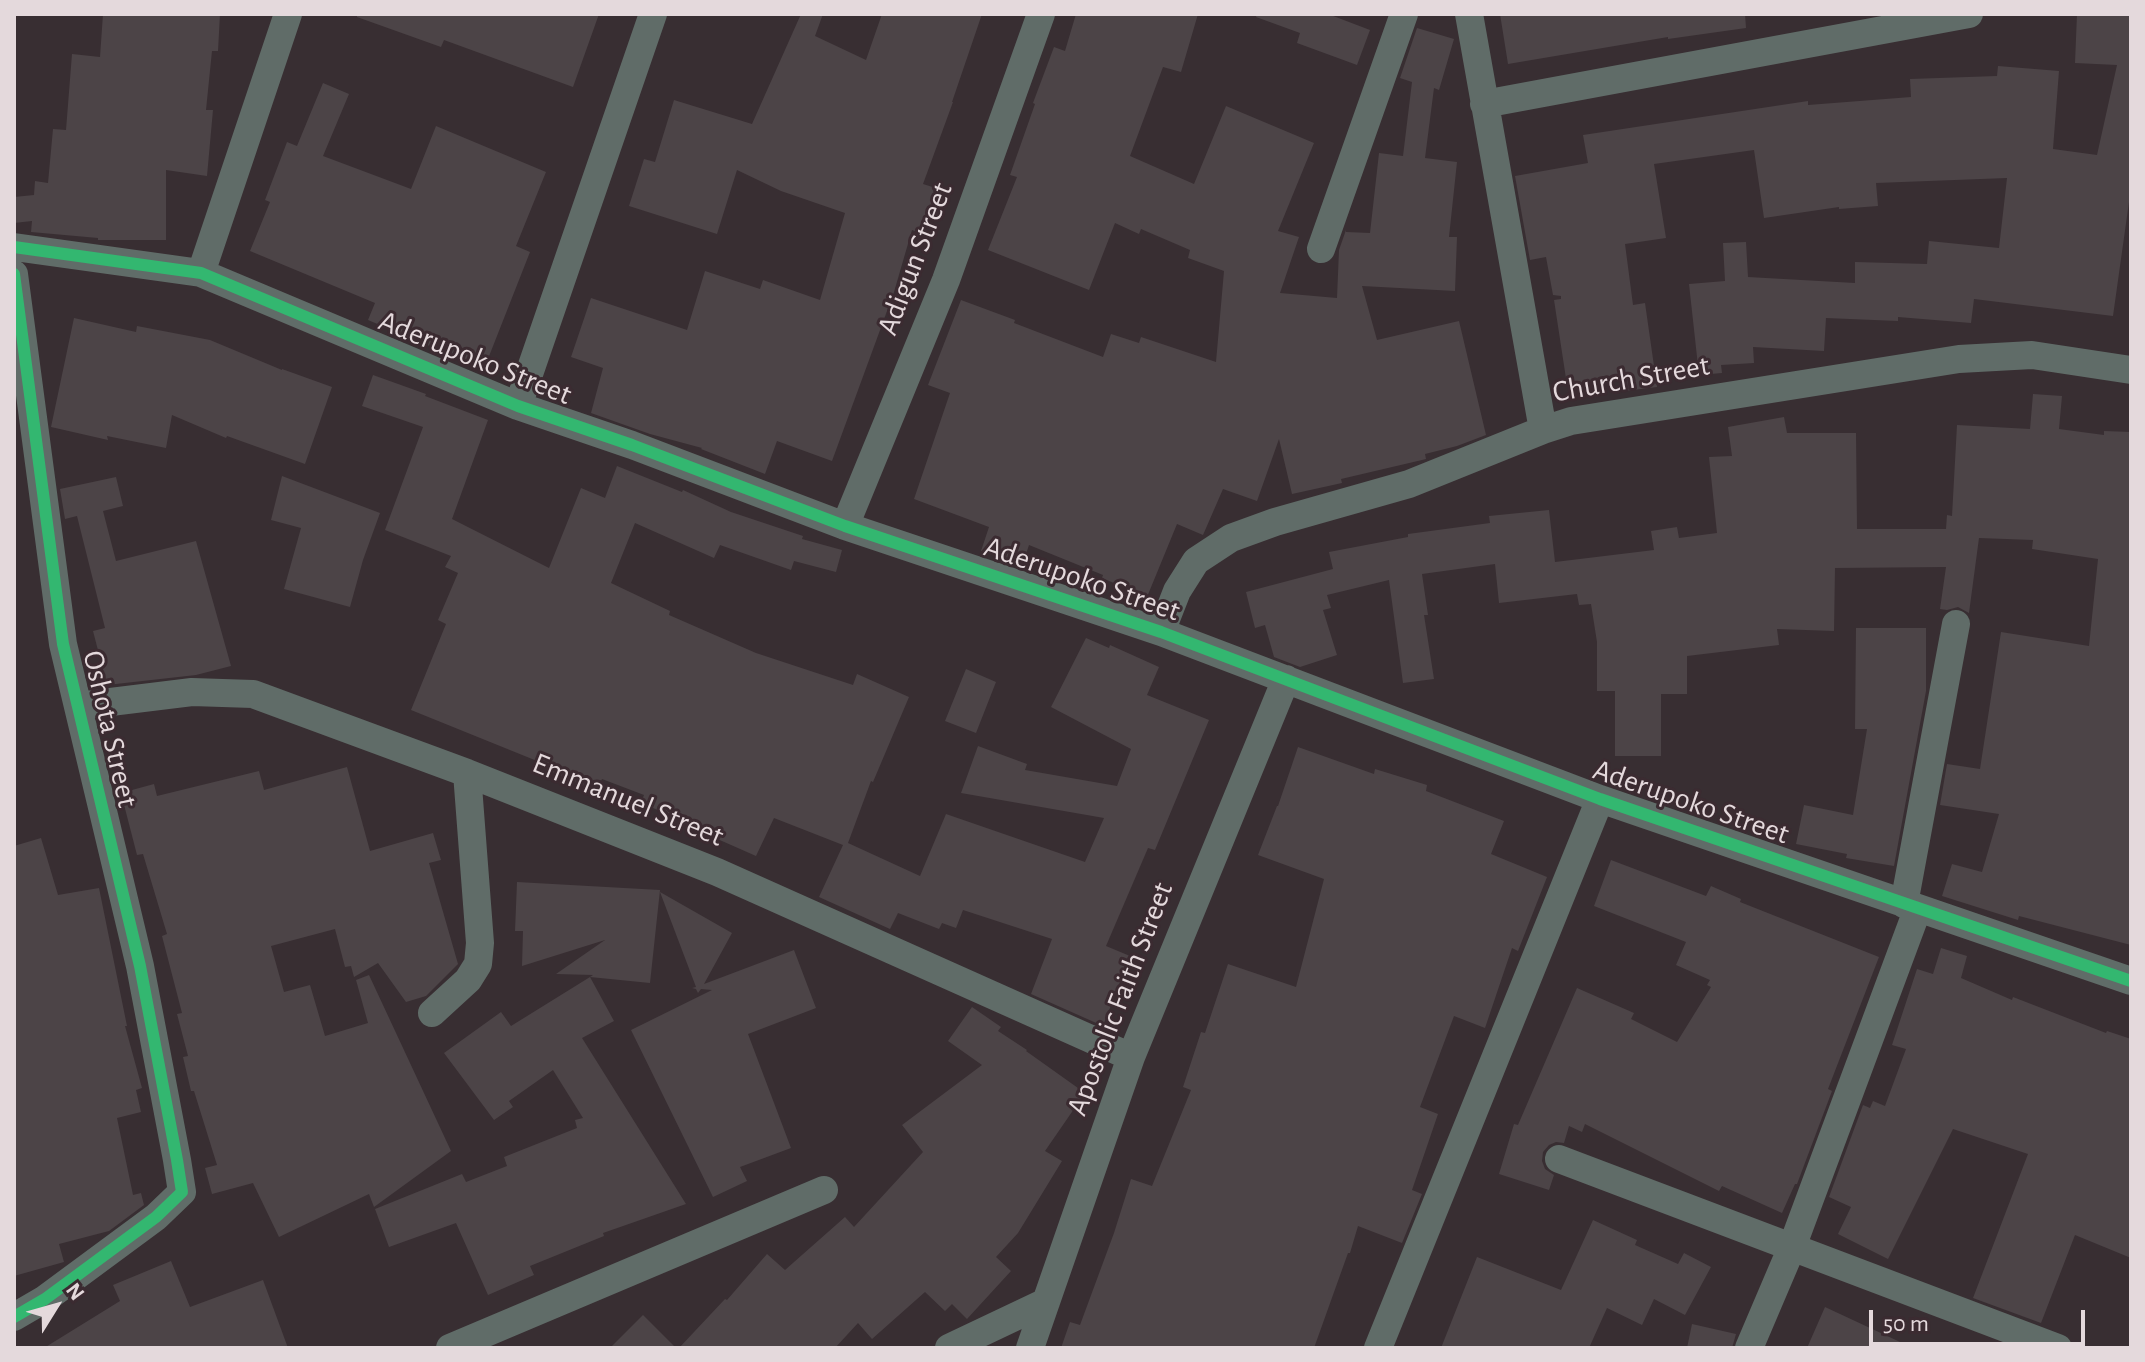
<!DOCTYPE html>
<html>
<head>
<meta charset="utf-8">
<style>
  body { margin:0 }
  #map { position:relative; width:2145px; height:1362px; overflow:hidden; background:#382e32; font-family:"Alegreya Sans",sans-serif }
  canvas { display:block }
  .frame { position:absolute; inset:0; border:16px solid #e4d9dc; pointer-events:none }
  .north { position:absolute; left:16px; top:1266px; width:80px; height:80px; -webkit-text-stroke:6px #3b2b31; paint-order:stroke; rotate:53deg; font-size:22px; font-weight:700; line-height:32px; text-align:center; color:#e4d9dc }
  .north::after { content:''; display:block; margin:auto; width:28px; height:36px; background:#e4d9dc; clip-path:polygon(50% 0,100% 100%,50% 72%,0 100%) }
  .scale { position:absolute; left:1869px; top:1310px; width:216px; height:36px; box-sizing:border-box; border:4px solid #e4d9dc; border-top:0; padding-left:10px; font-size:24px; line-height:28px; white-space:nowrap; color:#e4d9dc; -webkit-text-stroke:6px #3b2b31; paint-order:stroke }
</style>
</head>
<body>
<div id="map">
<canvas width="2145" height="1362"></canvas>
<div class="frame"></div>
<div class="north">N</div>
<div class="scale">50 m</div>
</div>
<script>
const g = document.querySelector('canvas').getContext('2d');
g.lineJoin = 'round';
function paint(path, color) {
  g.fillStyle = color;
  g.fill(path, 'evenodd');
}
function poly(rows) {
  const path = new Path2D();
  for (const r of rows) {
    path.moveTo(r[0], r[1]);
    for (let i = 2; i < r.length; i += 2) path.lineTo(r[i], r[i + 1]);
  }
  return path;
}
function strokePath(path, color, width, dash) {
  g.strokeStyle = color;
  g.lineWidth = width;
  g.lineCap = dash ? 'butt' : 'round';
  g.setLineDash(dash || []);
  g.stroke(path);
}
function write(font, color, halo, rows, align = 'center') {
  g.font = font + ' "Alegreya Sans",sans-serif';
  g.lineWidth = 6;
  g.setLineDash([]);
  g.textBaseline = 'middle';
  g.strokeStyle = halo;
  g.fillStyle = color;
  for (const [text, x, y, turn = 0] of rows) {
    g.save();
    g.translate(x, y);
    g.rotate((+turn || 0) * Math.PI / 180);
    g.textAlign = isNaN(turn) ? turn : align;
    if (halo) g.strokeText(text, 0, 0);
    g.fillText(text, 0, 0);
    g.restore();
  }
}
paint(poly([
  [103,14,220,14,218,51,212,51,206,110,213,110,207,176,166,170,166,240,98,240,98,238,31,232,32,221,14,223,14,197,34,195,35,181,48,183,53,129,66,130,72,54,100,57],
  [357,14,599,14,573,87,444,40,441,47,357,17],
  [801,14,823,14,815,36,866,60,882,14,982,14,952,102,953,102,923,184,939,189,924,234,912,230,894,292,832,461,777,441,765,474,701,449,702,448,650,434,591,413,603,368,571,357,591,298,687,330,705,271,760,289,763,280,820,300,845,213,781,191,737,170,717,234,629,206,644,159,655,162,674,100,752,124],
  [1076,14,1198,14,1181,72,1163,67,1130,156,1194,184,1226,106,1314,143,1278,231,1299,237,1280,293,1337,298,1339,250,1346,230,1346,232,1370,233,1379,153,1403,156,1412,82,1400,78,1417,28,1454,39,1439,90,1434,88,1425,158,1457,162,1449,237,1457,237,1455,291,1362,286,1377,340,1459,321,1486,435,1457,446,1425,454,1426,459,1422,460,1341,479,1342,483,1292,494,1279,439,1257,501,1223,489,1203,535,1177,524,1147,597,1102,578,1103,575,1029,545,1022,566,981,551,989,527,914,499,950,393,928,385,961,300,1015,320,1014,323,1103,357,1111,334,1139,343,1141,337,1216,362,1224,271,1188,258,1190,250,1141,229,1139,234,1115,223,1089,290,988,250,1017,177,1010,175,1035,104,1033,103,1054,47,1065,51],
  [1257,14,1328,14,1370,30,1357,65,1297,43,1300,33,1256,17],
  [1500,14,1745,14,1746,28,1668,39,1668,37,1508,64],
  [2077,14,2131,14,2131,203,2129,202,2113,316,1974,299,1971,323,1898,317,1898,321,1826,318,1824,351,1753,347,1754,363,1721,365,1722,373,1699,375,1689,284,1725,281,1723,243,1746,242,1748,277,1855,283,1855,262,1927,264,1929,241,1999,248,2007,178,1876,183,1878,206,1839,209,1839,207,1764,218,1754,150,1654,164,1666,238,1625,244,1633,305,1645,303,1657,387,1625,391,1623,376,1567,385,1554,300,1561,299,1561,296,1553,295,1546,257,1530,260,1515,176,1588,163,1583,135,1808,101,1808,105,1911,97,1910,79,1997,76,1998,66,2059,71,2053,149,2097,155,2117,65,2075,63],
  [323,83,349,94,323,156,411,189,436,126,546,172,516,246,530,252,484,369,368,320,375,303,250,251,270,202,265,200,287,142,297,146],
  [74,318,136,332,137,326,210,340,282,370,282,369,332,387,305,464,227,436,226,438,172,415,166,448,107,436,108,440,51,427],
  [373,375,426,394,425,396,488,420,452,519,549,568,581,488,605,498,617,466,682,492,683,490,731,512,803,536,802,539,842,550,836,572,794,561,791,570,720,545,714,558,635,523,611,583,670,611,669,615,756,653,853,685,857,674,909,697,873,782,871,781,848,843,920,876,946,814,1085,862,1104,818,961,793,978,746,1027,764,1025,770,1117,786,1131,749,1051,707,1086,638,1109,648,1110,645,1159,667,1147,695,1209,720,1155,850,1148,848,1106,946,1130,956,1103,1026,1031,994,1052,939,963,910,956,928,942,923,939,929,898,913,890,929,819,897,843,845,774,818,756,856,688,826,689,823,641,803,644,795,602,779,596,792,540,767,542,763,411,710,446,624,438,620,458,573,445,567,451,556,385,530,423,427,362,406],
  [2033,394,2062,396,2059,429,2104,435,2104,431,2131,432,2131,945,2019,916,2018,920,1942,896,1952,864,1982,872,1999,814,1940,805,1947,764,1980,769,2001,632,2089,646,2098,559,2032,549,2033,540,1979,538,1969,613,1958,607,1947,610,1940,609,1946,567,1835,568,1834,631,1777,629,1779,645,1687,656,1687,694,1661,694,1661,756,1615,756,1615,691,1597,691,1597,642,1591,604,1579,605,1577,594,1499,603,1495,564,1422,574,1428,615,1424,615,1434,679,1403,683,1389,580,1327,595,1331,608,1323,610,1337,655,1300,667,1274,657,1265,625,1255,628,1246,592,1333,569,1329,552,1408,537,1408,534,1490,523,1489,516,1549,510,1555,562,1654,550,1651,531,1677,527,1679,538,1717,533,1709,457,1732,456,1728,427,1784,417,1787,433,1856,433,1857,529,1946,529,1947,515,1952,516,1957,425,2030,429],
  [282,476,380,513,363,560,350,607,284,589,301,528,271,520],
  [116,477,123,506,103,511,116,561,196,541,231,666,196,675,107,685,93,631,105,628,77,516,65,519,60,489],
  [1856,628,1926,628,1926,691,1894,866,1846,858,1847,854,1796,844,1804,805,1853,815,1867,729,1855,729],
  [966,669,996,682,976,733,945,721],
  [1298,747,1374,774,1375,769,1427,785,1426,791,1504,821,1491,854,1547,877,1518,951,1512,948,1485,1028,1454,1016,1420,1107,1438,1114,1412,1190,1422,1194,1402,1243,1358,1226,1350,1253,1348,1253,1314,1348,1061,1348,1070,1322,1080,1325,1114,1233,1131,1179,1152,1186,1191,1090,1183,1087,1201,1032,1205,1033,1228,964,1296,987,1324,879,1258,855,1277,806,1278,806],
  [347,767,370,851,433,833,441,860,429,863,458,964,426,996,406,1002,378,963,354,977,351,966,345,967,335,929,271,946,284,992,310,985,325,1036,368,1023,356,980,369,975,451,1151,374,1207,369,1194,279,1237,253,1183,212,1194,205,1168,217,1165,194,1091,191,1091,183,1057,188,1056,177,1014,182,1013,162,936,167,934,143,854,137,855,121,793,154,784,157,796,259,771,264,790],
  [41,838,58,895,99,888,127,1026,125,1026,142,1088,136,1090,141,1112,117,1118,133,1195,141,1193,144,1205,109,1231,59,1244,64,1262,14,1276,14,846],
  [1611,860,1706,896,1711,886,1741,899,1740,902,1879,957,1828,1089,1832,1091,1797,1184,1795,1184,1782,1213,1722,1186,1719,1191,1585,1124,1582,1132,1569,1126,1564,1143,1556,1142,1549,1145,1543,1152,1542,1161,1545,1169,1554,1175,1549,1190,1499,1174,1514,1124,1518,1125,1577,988,1634,1013,1631,1019,1677,1042,1711,987,1707,985,1710,980,1676,965,1686,942,1594,906],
  [517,882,660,890,650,983,590,977,593,975,556,974,605,940,522,966,523,931,515,931],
  [660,892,732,933,704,984,794,950,816,1008,748,1034,791,1148,740,1167,747,1181,713,1197,631,1030,712,990,701,989,698,993,696,989,692,988,696,987],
  [1941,948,1967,956,1961,978,2012,1000,2013,997,2106,1033,2107,1031,2131,1039,2131,1258,2075,1235,2041,1323,1973,1298,2028,1154,1953,1129,1888,1259,1838,1234,1851,1207,1829,1197,1863,1105,1870,1108,1873,1101,1885,1106,1906,1049,1892,1045,1917,969,1933,974],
  [590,977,614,1021,582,1038,686,1204,603,1233,604,1236,530,1266,534,1275,488,1295,456,1223,389,1247,375,1209,462,1174,466,1182,507,1166,504,1157,577,1128,575,1120,583,1118,553,1070,509,1101,513,1107,494,1120,444,1053,501,1012,511,1026],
  [972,1007,1001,1027,998,1031,1027,1050,1026,1051,1085,1093,1045,1151,1062,1161,1018,1233,996,1257,1011,1271,967,1319,952,1304,945,1311,925,1292,872,1339,858,1323,835,1348,679,1348,725,1299,727,1300,767,1254,785,1270,845,1217,854,1227,923,1152,902,1125,982,1065,948,1041],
  [1593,1220,1637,1240,1635,1245,1678,1264,1684,1253,1711,1267,1685,1315,1654,1299,1642,1325,1607,1308,1589,1348,1441,1348,1477,1257,1561,1290],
  [171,1261,190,1307,263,1280,288,1348,44,1348,120,1301,113,1285],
  [1825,1307,1913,1348,1807,1348],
  [643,1315,676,1348,610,1348],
  [1692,1324,1736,1334,1732,1348,1687,1348]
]), '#4c4447');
strokePath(poly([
  [1469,14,1543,430],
  [1484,104,1969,14],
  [14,247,201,273,518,406,632,445,845,526,1161,632,1600,799,2131,981],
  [1321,249,1404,14],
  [201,273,288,14],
  [14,274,63,644,140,966,177,1160,182,1192,156,1217,45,1299,14,1317],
  [518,406,653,14],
  [845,526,946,280,1041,14],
  [1161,632,1177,591,1196,561,1231,538,1275,522,1409,484,1543,430,1571,421,1959,359,2032,355,2131,370],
  [78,706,192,692,253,694,467,773,717,872,1131,1057],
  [1904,904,1956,624],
  [432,1013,468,980,478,964,480,943,467,773],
  [1559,1159,2058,1348],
  [450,1348,824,1190],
  [949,1348,1046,1302],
  [1030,1348,1131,1057,1286,679],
  [1378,1348,1600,799],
  [1749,1348,1792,1247,1918,908]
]), '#606c68', 28);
strokePath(poly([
  [14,247,201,273,518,406,632,445,845,526,1161,632,1600,799,2131,981],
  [14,274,63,644,140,966,177,1160,182,1192,156,1217,45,1299,14,1317]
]), '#33b770', 12);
write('30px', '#e4d9dc', '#3b2b31', [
  ["Adigun Street",915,259,-69],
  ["Aderupoko Street",475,358,22],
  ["Church Street",1631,379,-10],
  ["Aderupoko Street",1082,579,19],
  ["Oshota Street",110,729,77],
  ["Emmanuel Street",628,800,22],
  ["Aderupoko Street",1691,802,19],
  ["Apostolic Faith Street",1120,999,-69]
]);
</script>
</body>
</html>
